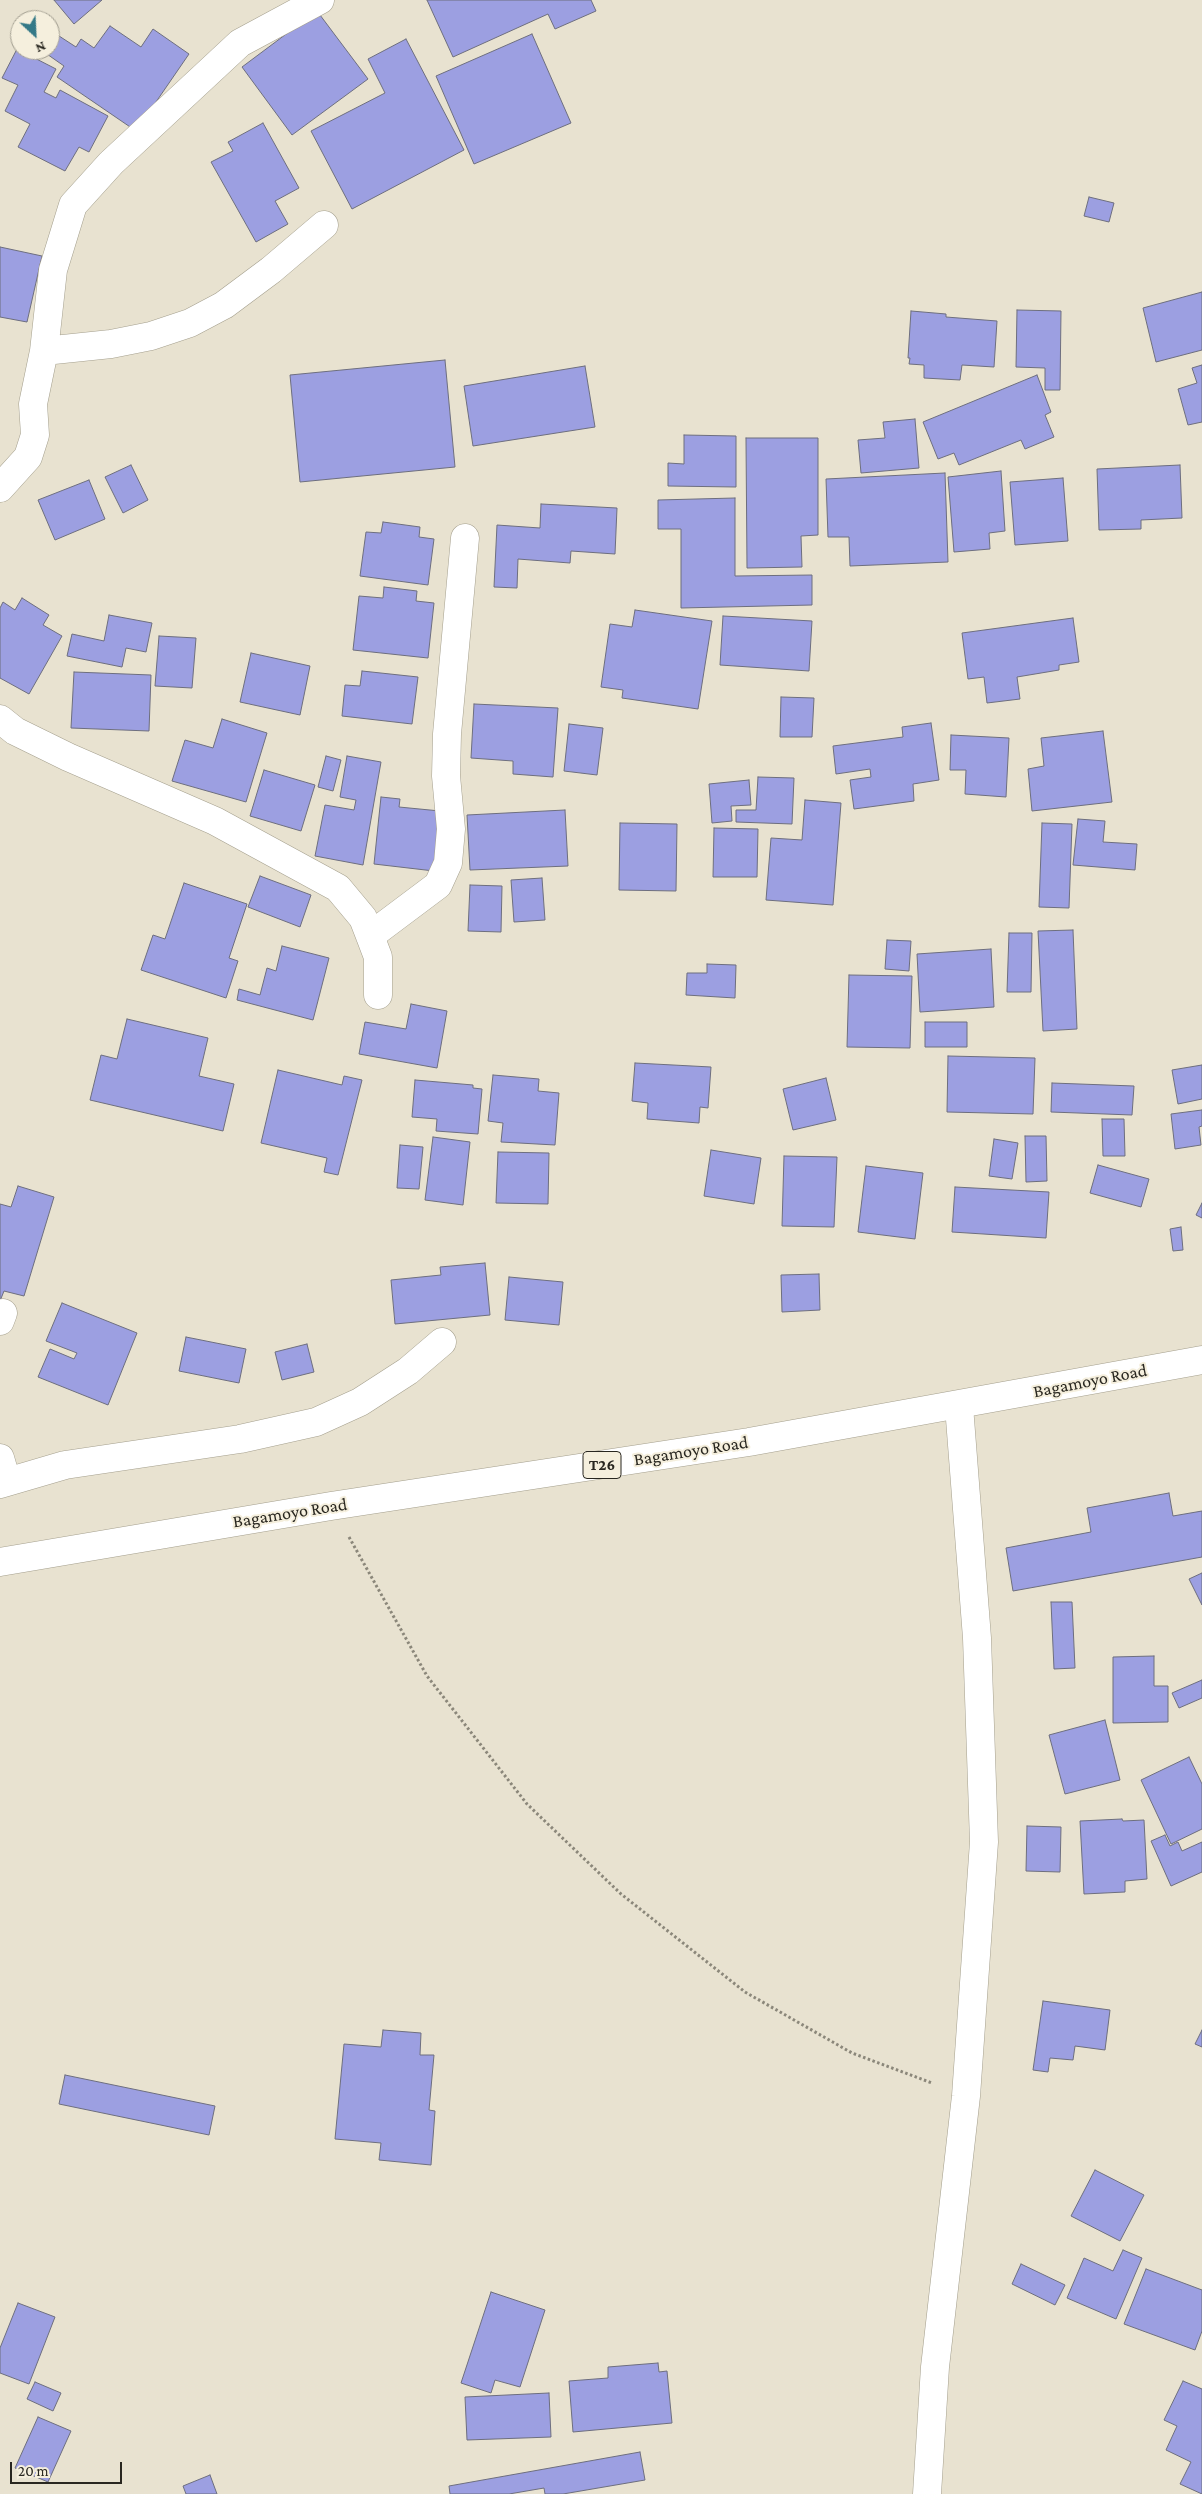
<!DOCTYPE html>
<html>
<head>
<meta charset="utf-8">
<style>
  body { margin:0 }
  #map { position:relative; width:1202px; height:2494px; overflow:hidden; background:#e8e2d0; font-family:"Crimson Pro",serif }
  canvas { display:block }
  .north { position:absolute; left:10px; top:10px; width:50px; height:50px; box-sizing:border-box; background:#f5efdd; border:1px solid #a39f91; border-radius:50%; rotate:155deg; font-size:14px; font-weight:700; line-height:20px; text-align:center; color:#292720 }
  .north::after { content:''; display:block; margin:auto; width:18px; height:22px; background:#347987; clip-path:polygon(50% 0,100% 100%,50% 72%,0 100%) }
  .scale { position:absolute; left:10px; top:2462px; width:112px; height:22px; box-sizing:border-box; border:2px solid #292720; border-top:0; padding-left:6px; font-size:15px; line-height:18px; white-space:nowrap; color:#292720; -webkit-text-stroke:4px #f5efdd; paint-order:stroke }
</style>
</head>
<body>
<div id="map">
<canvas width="1202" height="2494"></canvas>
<div class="north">N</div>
<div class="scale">20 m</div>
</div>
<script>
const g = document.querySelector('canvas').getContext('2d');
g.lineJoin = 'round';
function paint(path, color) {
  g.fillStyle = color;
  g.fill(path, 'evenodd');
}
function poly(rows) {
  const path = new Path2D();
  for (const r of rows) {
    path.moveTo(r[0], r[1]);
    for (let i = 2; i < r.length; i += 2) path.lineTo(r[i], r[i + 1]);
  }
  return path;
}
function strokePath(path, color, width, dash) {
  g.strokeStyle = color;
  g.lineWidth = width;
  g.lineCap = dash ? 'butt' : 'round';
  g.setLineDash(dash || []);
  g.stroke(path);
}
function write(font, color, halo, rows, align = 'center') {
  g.font = font + ' "Crimson Pro",serif';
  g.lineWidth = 4;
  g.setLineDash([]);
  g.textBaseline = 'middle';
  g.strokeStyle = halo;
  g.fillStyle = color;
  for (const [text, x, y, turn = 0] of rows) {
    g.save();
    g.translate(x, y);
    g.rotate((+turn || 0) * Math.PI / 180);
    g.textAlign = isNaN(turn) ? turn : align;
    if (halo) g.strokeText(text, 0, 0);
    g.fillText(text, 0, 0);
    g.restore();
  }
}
const building = poly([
  [54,0,102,0,74,24,54,0],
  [427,0,591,0,596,11,555,29,548,14,453,57,427,0],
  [317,11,368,79,292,135,242,67,317,11],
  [110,26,141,47,153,29,189,54,136,131,57,77,64,66,44,52,50,50,50,43,56,34,76,47,81,39,94,48,110,26],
  [532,34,571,123,474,164,436,76,532,34],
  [406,39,464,150,352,209,311,131,385,93,368,59,406,39],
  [17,49,56,69,44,92,56,98,60,90,108,116,89,152,79,147,65,171,18,147,30,124,5,111,18,85,2,78,17,49],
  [263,123,299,188,275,201,288,224,256,242,211,162,233,151,228,142,263,123],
  [1089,197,1114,203,1109,222,1084,216,1089,197],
  [0,247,42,256,27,322,0,317,0,247],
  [1202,292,1202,350,1156,362,1143,308,1202,292],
  [1017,310,1061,311,1060,390,1045,390,1045,368,1016,367,1017,310],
  [911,311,946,314,946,317,997,321,994,367,962,365,960,380,924,378,924,365,909,364,910,358,908,358,911,311],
  [445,360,455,467,300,482,290,375,445,360],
  [1202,365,1202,422,1188,425,1178,389,1197,383,1192,368,1202,365],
  [585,366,595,427,473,446,464,386,585,366],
  [1037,375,1051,412,1045,415,1054,437,1025,449,1021,440,959,465,954,453,938,459,923,422,1037,375],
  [915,419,919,468,861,473,858,440,885,438,883,422,915,419],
  [684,435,736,436,736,487,668,486,668,463,684,464,684,435],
  [746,438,818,438,818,535,801,536,802,567,747,568,746,438],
  [131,465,148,500,123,513,105,477,131,465],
  [1180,465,1182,518,1141,520,1141,529,1099,530,1097,469,1180,465],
  [1001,471,1005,531,989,533,990,549,954,552,948,477,1001,471],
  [945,473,948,562,850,566,849,537,828,537,826,479,945,473],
  [1063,478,1068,541,1015,545,1010,482,1063,478],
  [89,480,105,519,55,540,38,500,89,480],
  [735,498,735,576,812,575,812,605,681,608,681,529,658,529,658,500,735,498],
  [541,504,617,508,615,554,571,551,570,563,518,559,517,588,494,587,497,525,540,528,541,504],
  [383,522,420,527,419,537,434,539,428,585,360,576,366,532,381,533,383,522],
  [384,587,417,591,416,601,434,603,428,658,353,650,359,596,383,598,384,587],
  [22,598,49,615,43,625,62,636,29,694,0,678,0,608,3,602,15,610,22,598],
  [635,610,712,621,698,709,622,698,623,690,601,687,610,624,632,627,635,610],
  [109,615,152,623,146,652,126,648,122,667,67,656,72,634,104,641,109,615],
  [723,616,812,621,809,671,720,665,723,616],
  [1073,618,1079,662,1059,665,1059,670,1017,677,1020,699,987,703,984,677,968,679,962,633,1073,618],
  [159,636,196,638,192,688,155,686,159,636],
  [251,653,310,666,300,715,240,702,251,653],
  [362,671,418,677,412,724,342,716,345,685,360,686,362,671],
  [74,672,151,675,149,731,71,728,74,672],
  [781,697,814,698,812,737,780,737,781,697],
  [474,704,558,708,553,777,513,774,513,761,471,758,474,704],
  [222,719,267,733,246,802,172,781,185,740,213,748,222,719],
  [931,723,939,780,913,784,914,801,854,809,850,780,871,777,870,769,836,774,833,746,903,737,902,727,931,723],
  [569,724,603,728,597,775,564,771,569,724],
  [1103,731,1112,802,1032,811,1028,769,1044,766,1041,738,1103,731],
  [951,735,1009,738,1006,797,965,794,966,770,950,770,951,735],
  [326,756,341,760,333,791,318,787,326,756],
  [347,756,381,762,363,865,315,856,325,805,354,810,356,800,340,797,347,756],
  [264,770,315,785,301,831,250,816,264,770],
  [758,777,794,778,792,824,736,822,736,810,756,810,758,777],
  [749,780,751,805,731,806,732,821,712,823,709,784,749,780],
  [381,797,400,799,399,807,440,811,434,871,374,864,381,797],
  [805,800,841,803,833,905,766,900,771,838,802,840,805,800],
  [565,810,568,866,470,870,467,815,565,810],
  [1078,819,1105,821,1103,842,1137,844,1135,870,1073,865,1078,819],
  [620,823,677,824,676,891,619,890,620,823],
  [1042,823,1072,824,1069,908,1039,907,1042,823],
  [714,828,758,829,757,877,713,877,714,828],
  [260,876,311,895,300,927,248,907,260,876],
  [542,878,545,920,514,922,511,880,542,878],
  [184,883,247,904,229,958,238,961,226,998,141,970,153,935,165,939,184,883],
  [470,885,502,886,501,932,468,931,470,885],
  [1073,930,1077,1029,1043,1031,1038,931,1073,930],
  [1009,933,1032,933,1031,992,1007,992,1009,933],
  [887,940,911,941,909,971,885,969,887,940],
  [282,946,329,958,313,1020,237,1000,239,989,260,995,267,968,276,971,282,946],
  [991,949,994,1007,920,1012,917,954,991,949],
  [707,964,736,965,735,998,686,995,687,973,707,973,707,964],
  [849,975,912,976,910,1048,847,1047,849,975],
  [411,1004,447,1011,437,1068,359,1054,365,1022,406,1029,411,1004],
  [127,1019,208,1038,199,1076,234,1084,223,1131,90,1100,101,1055,117,1059,127,1019],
  [925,1022,967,1022,967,1047,925,1047,925,1022],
  [948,1056,1035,1058,1033,1114,947,1112,948,1056],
  [635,1063,711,1067,708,1108,700,1107,699,1123,647,1119,648,1103,632,1101,635,1063],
  [1202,1065,1202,1099,1178,1104,1172,1070,1202,1065],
  [278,1070,342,1085,344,1076,362,1080,338,1175,324,1172,327,1158,261,1143,278,1070],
  [493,1075,539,1079,538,1091,559,1093,555,1145,501,1142,503,1123,488,1121,493,1075],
  [826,1078,836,1120,793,1130,783,1089,826,1078],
  [415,1080,473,1085,473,1088,482,1089,478,1134,436,1131,437,1119,412,1117,415,1080],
  [1052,1083,1134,1086,1132,1115,1051,1112,1052,1083],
  [1202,1110,1202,1126,1199,1127,1201,1145,1175,1149,1171,1114,1202,1110],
  [1102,1119,1124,1119,1125,1156,1103,1156,1102,1119],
  [1025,1136,1046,1136,1047,1181,1026,1182,1025,1136],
  [433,1137,470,1142,463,1205,425,1200,433,1137],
  [994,1139,1018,1143,1012,1179,989,1176,994,1139],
  [400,1145,423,1147,419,1189,397,1188,400,1145],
  [711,1150,761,1158,754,1204,704,1196,711,1150],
  [498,1152,549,1153,548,1204,496,1203,498,1152],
  [784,1156,837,1157,834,1227,782,1226,784,1156],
  [1098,1165,1149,1179,1141,1207,1090,1193,1098,1165],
  [866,1166,923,1173,915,1239,858,1232,866,1166],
  [18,1186,54,1197,24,1296,4,1291,0,1301,0,1204,11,1207,18,1186],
  [955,1187,1049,1192,1046,1238,952,1232,955,1187],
  [1202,1203,1202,1218,1196,1215,1202,1203],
  [1181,1227,1183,1250,1173,1251,1170,1229,1181,1227],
  [485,1263,490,1315,395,1324,391,1280,441,1275,440,1267,485,1263],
  [819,1274,820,1310,782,1312,781,1275,819,1274],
  [509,1277,563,1282,559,1325,505,1320,509,1277],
  [62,1303,137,1333,108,1405,38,1377,50,1349,74,1359,77,1353,46,1341,62,1303],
  [186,1337,246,1349,239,1383,179,1371,186,1337],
  [307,1344,314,1372,282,1380,275,1352,307,1344],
  [1169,1493,1173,1516,1202,1511,1202,1557,1013,1591,1006,1548,1091,1532,1087,1508,1169,1493],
  [1202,1573,1202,1605,1189,1579,1202,1573],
  [1051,1602,1072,1602,1075,1668,1054,1669,1051,1602],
  [1154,1656,1154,1686,1168,1686,1168,1722,1113,1723,1113,1657,1154,1656],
  [1202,1680,1202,1698,1179,1708,1172,1693,1202,1680],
  [1105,1720,1120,1780,1065,1794,1049,1735,1105,1720],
  [1189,1757,1202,1784,1202,1829,1171,1844,1141,1780,1189,1757],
  [1122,1819,1123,1821,1144,1820,1147,1879,1125,1881,1125,1892,1084,1894,1080,1821,1122,1819],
  [1027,1826,1061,1827,1060,1872,1026,1871,1027,1826],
  [1165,1835,1170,1846,1178,1842,1182,1851,1202,1842,1202,1872,1171,1886,1151,1841,1165,1835],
  [1043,2001,1110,2010,1105,2050,1075,2046,1073,2060,1050,2058,1048,2072,1033,2070,1043,2001],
  [383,2030,421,2033,420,2055,434,2055,429,2110,435,2111,431,2165,379,2160,381,2143,335,2139,344,2044,381,2047,383,2030],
  [1202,2030,1202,2047,1195,2044,1202,2030],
  [65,2075,215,2106,209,2135,59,2104,65,2075],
  [1095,2170,1144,2195,1120,2241,1071,2216,1095,2170],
  [1123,2250,1142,2258,1116,2319,1067,2298,1084,2258,1113,2271,1123,2250],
  [1021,2264,1065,2285,1055,2305,1012,2284,1021,2264],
  [1146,2269,1202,2290,1202,2331,1195,2350,1124,2324,1146,2269],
  [491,2292,545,2310,520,2387,495,2380,491,2393,461,2383,491,2292],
  [18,2303,55,2317,29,2384,0,2373,0,2348,18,2303],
  [658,2363,659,2372,667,2371,672,2423,573,2432,569,2381,608,2378,608,2367,658,2363],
  [1183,2381,1202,2389,1202,2494,1180,2484,1191,2462,1166,2450,1177,2426,1164,2420,1183,2381],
  [35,2382,61,2393,53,2411,27,2399,35,2382],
  [549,2393,551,2437,467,2440,465,2397,549,2393],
  [38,2417,71,2431,48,2482,15,2468,38,2417],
  [640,2452,645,2480,563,2494,545,2494,544,2488,509,2494,450,2494,449,2486,640,2452],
  [210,2475,217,2494,186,2494,183,2486,210,2475]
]);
paint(building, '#9c9fe1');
strokePath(building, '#6d6e7e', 1);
const minor = poly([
  [44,351,111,344,151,336,190,323,224,305,271,270,324,225],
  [0,488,28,457,35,435,33,404,44,351,53,270,73,205,111,163,240,43,320,0],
  [0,719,15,731,68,757,215,821,338,888,363,918,370,936,378,957,378,995],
  [370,936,438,885,448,863,451,829,446,776,447,734,465,538],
  [0,1321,3,1313],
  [0,1458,7,1482],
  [0,1484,65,1465,240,1439,316,1422,360,1402,408,1371,442,1342],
  [927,2494,935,2367,966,2096,984,1842,977,1638,959,1406]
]);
const trunk = poly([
  [0,1562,331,1506,749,1442,1202,1360]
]);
strokePath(minor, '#a49f8d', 29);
strokePath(trunk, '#a49f8d', 29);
strokePath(poly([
  [349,1537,427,1676,527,1804,621,1894,745,1992,852,2053,932,2083]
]), '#8b877a', 3, [2.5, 2.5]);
strokePath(minor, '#fff', 28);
strokePath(trunk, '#fff', 28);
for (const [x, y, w] of [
  [602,1465,38]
]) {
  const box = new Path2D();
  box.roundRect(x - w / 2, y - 13.5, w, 27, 4);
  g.fillStyle = '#f5efdd';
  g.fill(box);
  strokePath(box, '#292720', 1);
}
write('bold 16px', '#292720', null, [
  ["T26",602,1465]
]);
write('18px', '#292720', '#f5efdd', [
  ["Bagamoyo Road",1090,1381,-11],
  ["Bagamoyo Road",691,1451,-9],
  ["Bagamoyo Road",290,1513,-9]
]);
</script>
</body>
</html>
